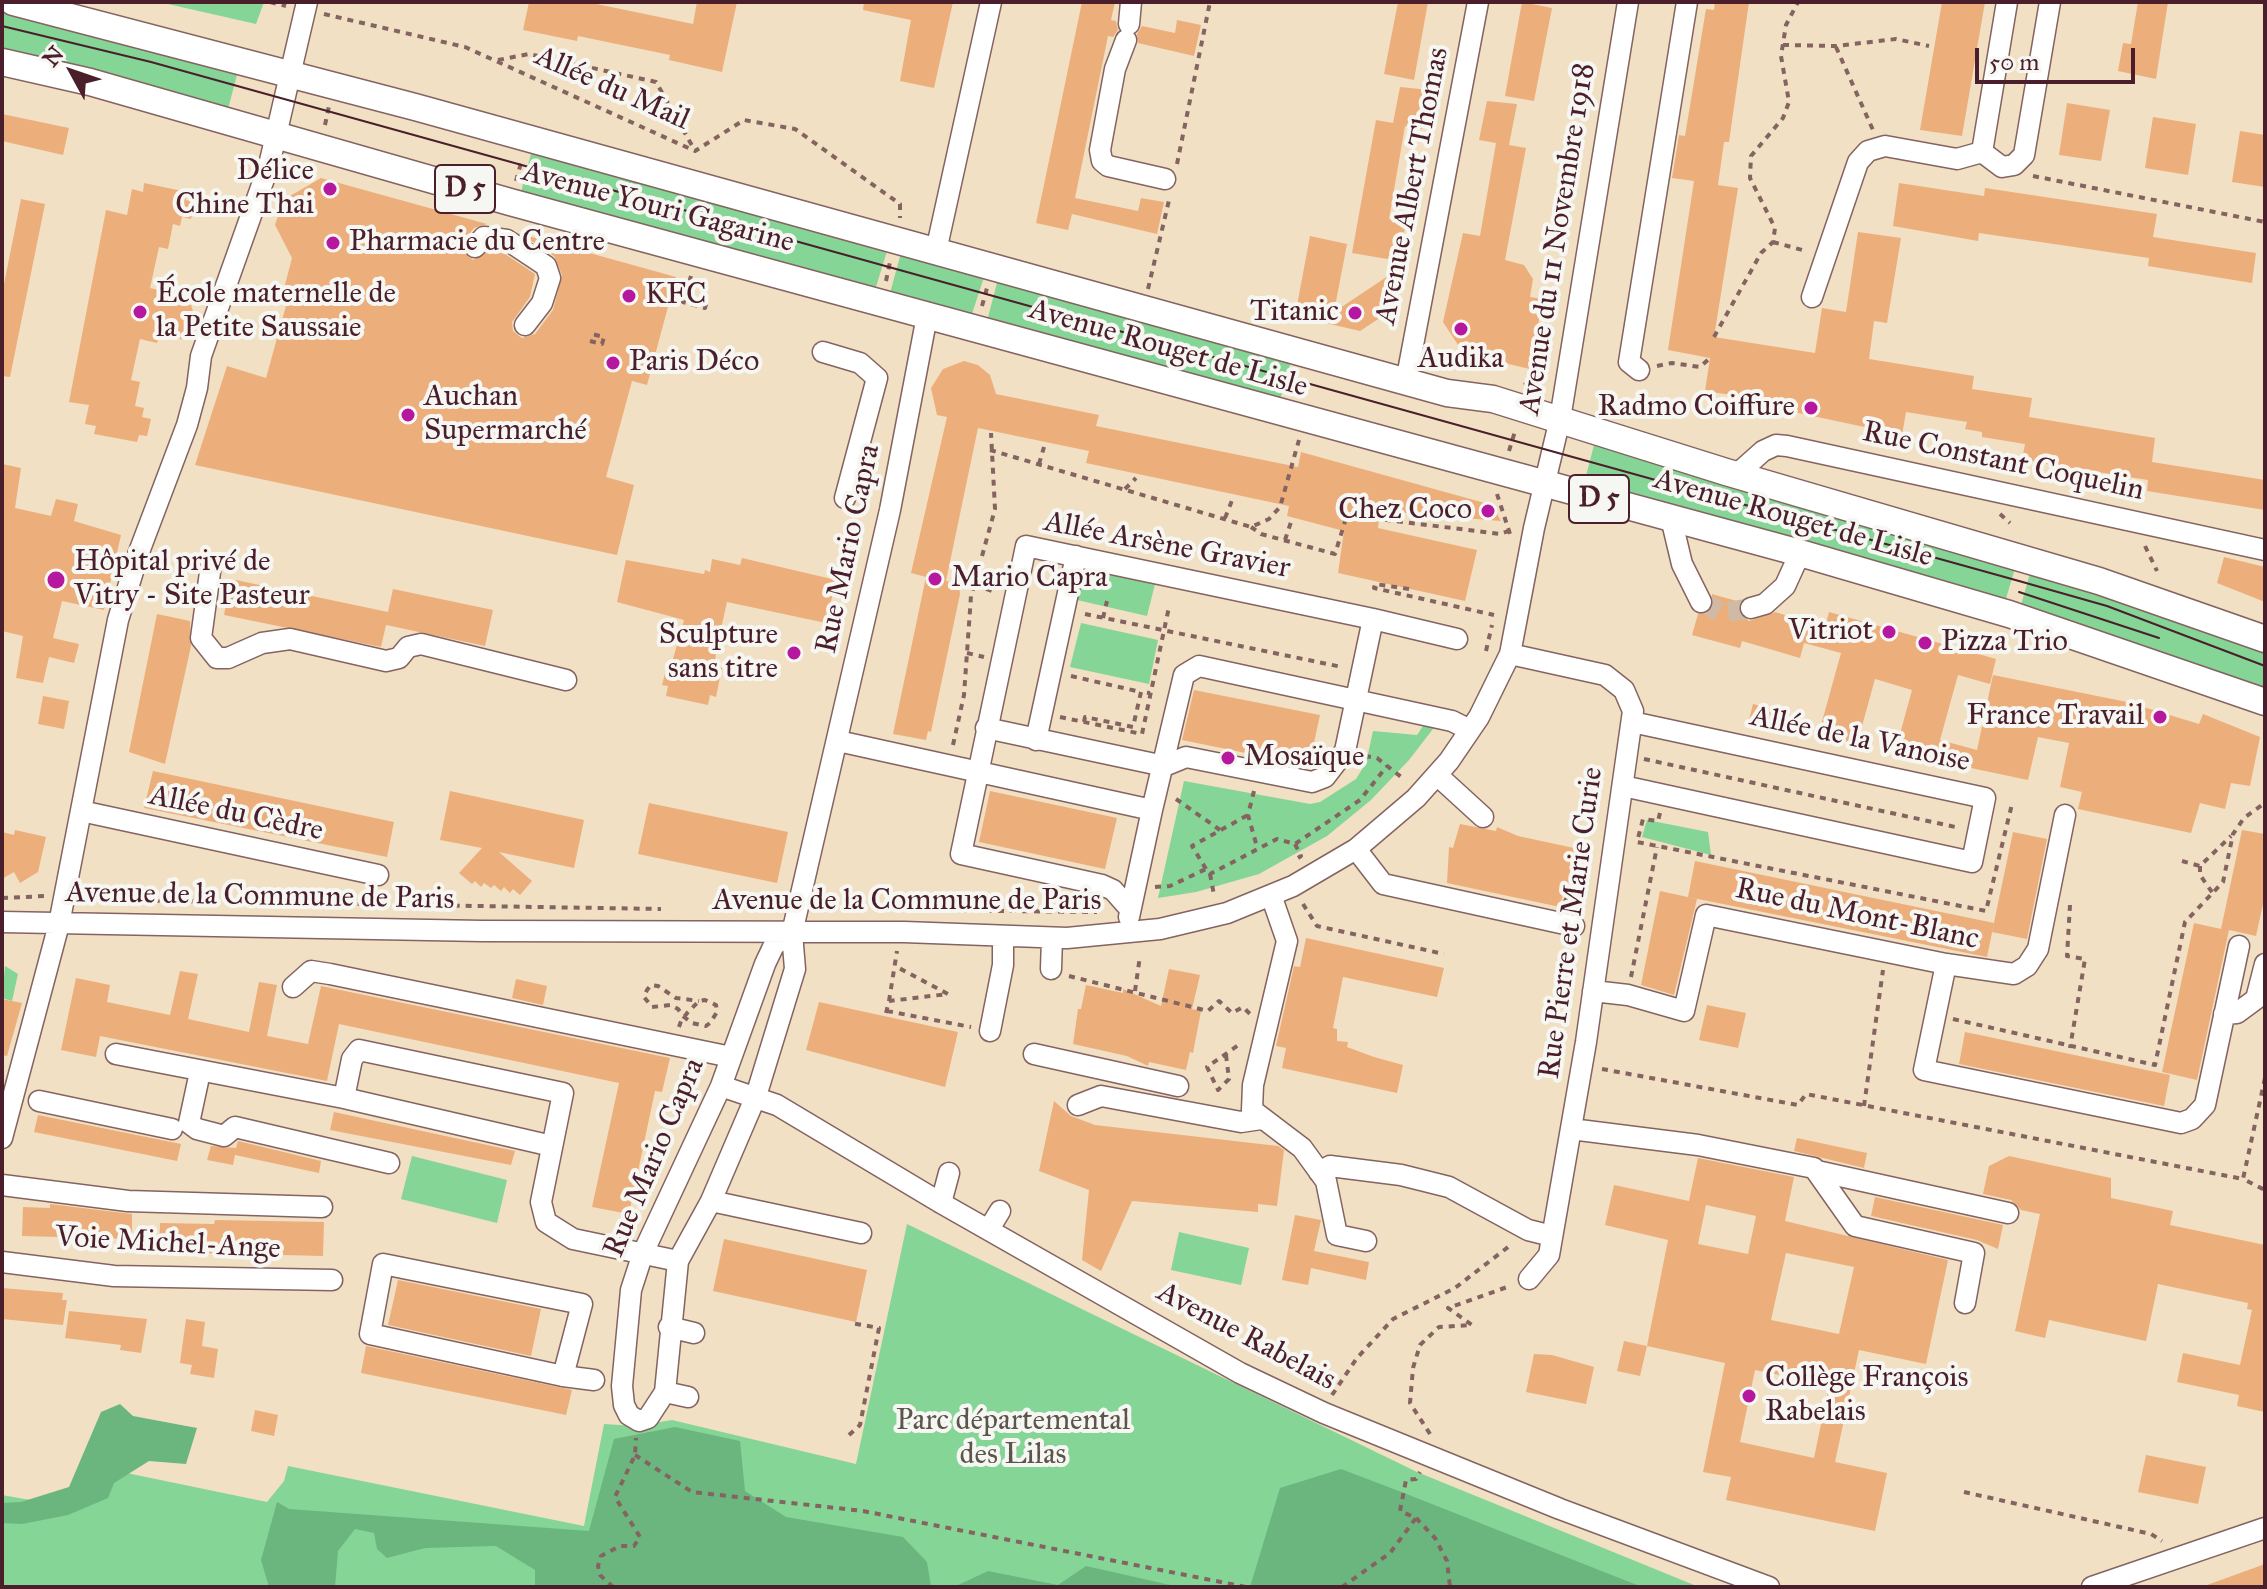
<!DOCTYPE html>
<html>
<head>
<meta charset="utf-8">
<style>
  body { margin:0 }
  #map { position:relative; width:2267px; height:1589px; overflow:hidden; background:#f1e0c3; font-family:"IM FELL Great Primer",serif }
  canvas { display:block }
  .frame { position:absolute; inset:0; border:4px solid #4a1f2b; pointer-events:none }
  .north { position:absolute; left:32px; top:32px; width:80px; height:80px; -webkit-text-stroke:6px #f6f6f2; paint-order:stroke; rotate:310deg; font-size:22px; font-weight:700; line-height:32px; text-align:center; color:#4a1f2b }
  .north::after { content:''; display:block; margin:auto; width:28px; height:36px; background:#4a1f2b; clip-path:polygon(50% 0,100% 100%,50% 72%,0 100%) }
  .scale { position:absolute; left:1975px; top:48px; width:160px; height:36px; box-sizing:border-box; border:4px solid #4a1f2b; border-top:0; padding-left:10px; font-size:24px; line-height:28px; white-space:nowrap; color:#4a1f2b; -webkit-text-stroke:6px #f6f6f2; paint-order:stroke }
</style>
</head>
<body>
<div id="map">
<canvas width="2267" height="1589"></canvas>
<div class="frame"></div>
<div class="north">N</div>
<div class="scale">50 m</div>
</div>
<script>
const g = document.querySelector('canvas').getContext('2d');
g.lineJoin = 'round';
function paint(path, color) {
  g.fillStyle = color;
  g.fill(path, 'evenodd');
}
function poly(rows) {
  const path = new Path2D();
  for (const r of rows) {
    path.moveTo(r[0], r[1]);
    for (let i = 2; i < r.length; i += 2) path.lineTo(r[i], r[i + 1]);
  }
  return path;
}
function strokePath(path, color, width, dash) {
  g.strokeStyle = color;
  g.lineWidth = width;
  g.lineCap = dash ? 'butt' : 'round';
  g.setLineDash(dash || []);
  g.stroke(path);
}
function write(font, color, halo, rows, align = 'center') {
  g.font = font + ' "IM FELL Great Primer",serif';
  g.lineWidth = 8;
  g.setLineDash([]);
  g.textBaseline = 'middle';
  g.strokeStyle = halo;
  g.fillStyle = color;
  for (const [text, x, y, turn = 0] of rows) {
    g.save();
    g.translate(x, y);
    g.rotate((+turn || 0) * Math.PI / 180);
    g.textAlign = isNaN(turn) ? turn : align;
    if (halo) g.strokeText(text, 0, 0);
    g.fillText(text, 0, 0);
    g.restore();
  }
}
paint(poly([
  [159,2,264,2,256,24],
  [2,9,238,71,228,109,2,51],
  [532,150,888,248,875,290,521,192],
  [901,253,984,277,971,317,890,293],
  [998,279,1291,361,1280,400,987,321],
  [1594,445,2016,565,2005,602,1584,484],
  [1084,569,1155,584,1147,616,1077,600],
  [2031,570,2265,650,2265,692,2021,605],
  [1081,623,1158,640,1149,684,1070,667],
  [1425,723,1436,725,1409,760,1371,800,1327,836,1259,874,1196,892,1158,898,1184,781,1310,804,1320,802,1356,779,1366,763,1373,731,1417,735],
  [1647,820,1708,832,1711,855,1642,837],
  [5,966,18,974,12,1001,2,998],
  [412,1156,507,1180,497,1223,401,1199],
  [907,1224,1417,1472,1699,1587,2,1587,2,1495,53,1504,112,1470,267,1502,284,1481,288,1466,584,1526,604,1424,636,1426,672,1420,856,1464],
  [1179,1232,1249,1248,1241,1285,1171,1270]
]), '#84d596');
paint(poly([
  [120,1404,133,1416,197,1428,186,1464,149,1461,114,1483,108,1498,68,1515,22,1524,2,1523,2,1503,21,1502,69,1487,101,1412],
  [675,1427,740,1441,745,1491,786,1517,903,1537,927,1562,931,1587,535,1587,535,1570,496,1546,425,1548,387,1558,377,1549,374,1533,355,1529,338,1551,335,1587,269,1587,261,1560,277,1502,289,1509,589,1531,614,1439],
  [1341,1469,1404,1493,1642,1587,1250,1587,1280,1488],
  [1086,1566,1179,1587,954,1587,988,1571,1058,1585]
]), '#6bb67f');
paint(poly([
  [529,2,587,2,693,24,697,2,737,2,722,72,669,60,670,55,578,36,577,41,523,30],
  [864,2,953,2,934,88,900,81,911,20,863,10],
  [1082,2,1115,2,1111,20,1116,21,1118,30,1113,37,1108,36,1075,198,1138,211,1141,198,1164,202,1157,234,1072,214,1068,230,1036,223],
  [1398,2,1428,2,1414,80,1384,74],
  [1522,2,1552,8,1534,101,1505,96],
  [1715,2,1749,2,1729,142,1724,142,1718,185,1738,188,1714,337,1815,353,1822,308,1846,312,1858,232,1901,238,1887,323,1874,321,1869,359,1974,376,1972,389,2032,398,2029,417,2155,438,2152,462,2265,480,2265,510,2147,491,2148,480,2022,460,2025,444,1982,437,1982,432,1965,429,1967,422,1906,412,1902,435,1789,411,1790,404,1705,391,1710,358,1668,350,1694,181,1672,178,1679,135,1685,136,1706,9,1714,10],
  [1942,2,1985,2,1962,136,1920,130],
  [2138,2,2168,2,2156,79,2118,71,2123,43,2131,44],
  [1177,20,1201,25,1194,56,1138,43,1137,34,1142,26,1175,33],
  [1400,87,1430,90,1422,129,1405,126,1389,219,1406,222,1399,261,1352,253,1376,120,1393,123],
  [1487,101,1517,104,1509,145,1526,148,1505,260,1524,265,1533,279,1530,297,1543,299,1530,369,1464,354,1443,322,1463,233,1480,236,1496,143,1479,140],
  [2067,103,2110,110,2101,161,2059,155],
  [2,114,69,128,63,155,2,141],
  [2153,117,2196,124,2188,175,2145,168],
  [2240,131,2265,135,2265,187,2232,182],
  [321,178,487,224,474,228,465,239,462,250,473,260,489,251,502,252,535,274,530,297,512,322,513,331,522,338,535,334,553,310,562,275,554,256,521,234,676,277,647,385,632,381,606,477,634,485,617,555,195,465,227,366,266,378,287,302,281,300,292,258,275,225,283,200],
  [144,183,187,192,186,200,195,202,191,219,182,217,180,226,173,224,168,249,159,247,150,288,167,292,165,300,191,305,196,320,194,333,187,332,185,340,159,334,157,343,140,339,131,380,140,382,135,406,144,408,142,417,151,419,147,436,139,435,137,442,94,434,96,426,85,424,89,405,69,402,106,210,127,215,132,189,143,192],
  [1899,183,1984,196,1985,188,2157,214,2153,237,2256,253,2252,283,2148,266,2149,258,1979,233,1978,241,1893,226],
  [21,199,45,204,10,377,2,376,2,294],
  [1310,236,1347,244,1334,312,1397,270,1392,310,1360,331,1295,316],
  [964,361,978,365,990,375,996,394,1099,415,1096,426,1298,467,1301,452,1492,505,1501,521,1380,511,1378,528,1477,550,1465,601,1338,573,1344,531,1287,516,1289,506,1086,463,1089,451,978,428,946,581,959,584,960,594,931,732,928,731,926,740,893,734,926,577,911,573,947,417,937,415,931,388,943,369],
  [2,464,21,468,15,508,51,516,56,499,78,504,74,521,121,535,104,610,62,601,53,638,79,644,74,663,49,657,43,683,16,678,23,636,2,631],
  [2224,557,2265,567,2265,602,2217,583],
  [742,558,836,580,826,623,727,602,716,651,715,667,722,668,716,697,710,695,708,705,666,696,668,686,662,685,667,666,671,666,684,620,617,602,626,560,704,574,705,570,710,572,712,559,740,565],
  [231,579,388,612,393,589,493,610,485,646,386,625,381,647,224,615],
  [1712,594,1740,602,1739,612,1749,621,1775,612,1825,627,1829,612,1996,659,1990,684,1958,675,1940,740,1977,750,1993,675,2127,702,2199,724,2203,714,2260,737,2250,786,2231,783,2225,809,2200,803,2191,833,2078,809,2082,792,2060,787,2069,743,2038,737,2028,780,1895,752,1912,690,1875,679,1857,744,1818,736,1841,653,1804,643,1800,658,1742,641,1740,648,1692,635,1698,614,1712,608],
  [157,614,190,621,191,646,165,764,129,752],
  [1194,690,1320,715,1309,766,1182,740],
  [43,696,69,701,64,729,38,724],
  [1753,704,1785,712,1781,728,1749,720],
  [153,771,394,822,387,857,144,808],
  [450,791,584,820,574,868,499,852,532,881,520,895,513,889,510,893,504,887,501,891,494,885,491,888,484,883,481,887,475,881,472,884,459,873,482,848,440,840],
  [990,791,1117,818,1105,869,979,842],
  [649,803,788,832,777,883,638,854],
  [1460,824,1496,831,1497,827,1518,836,1574,848,1567,890,1564,889,1560,907,1447,883,1449,847,1453,848],
  [15,830,46,837,38,872,20,883,14,872,2,879,2,832,14,835],
  [2242,830,2265,834,2265,895,2256,936,2229,930,2197,1080,2162,1072,2194,923,2221,929],
  [2013,832,2047,839,2027,939,1992,932],
  [1695,861,1994,923,1987,957,1688,897],
  [1660,891,1697,899,1674,995,1641,985],
  [1306,938,1444,968,1437,997,1343,977,1333,1028,1337,1029,1337,1041,1348,1042,1347,1047,1374,1057,1403,1065,1397,1093,1282,1068,1286,1048,1276,1046,1294,966,1300,967],
  [1169,969,1200,975,1192,1009,1201,1011,1193,1053,1190,1052,1186,1070,1149,1062,1148,1066,1127,1056,1073,1044,1078,1009,1081,1009,1086,985,1123,993,1123,989,1161,1006],
  [180,971,198,974,188,1019,249,1032,259,982,277,985,267,1036,308,1044,321,986,670,1058,662,1092,655,1091,629,1214,592,1207,619,1083,339,1024,327,1081,100,1036,96,1057,61,1050,76,978,110,985,107,1002,170,1015],
  [516,979,547,986,543,1005,512,998],
  [2,999,22,1003,7,1056,2,1055],
  [819,1002,958,1032,945,1087,806,1050],
  [1707,1005,1746,1013,1738,1048,1699,1040],
  [1965,1032,2170,1075,2164,1106,1959,1064],
  [1054,1101,1071,1116,1095,1125,1278,1146,1284,1150,1277,1206,1258,1204,1258,1212,1132,1201,1101,1271,1082,1260,1089,1190,1039,1171],
  [334,1112,515,1151,511,1165,330,1130],
  [38,1115,181,1144,177,1161,34,1132],
  [1797,1138,1867,1153,1864,1168,1794,1151],
  [238,1141,321,1161,319,1173,235,1155,233,1165,207,1160,211,1146,236,1148],
  [2009,1156,2111,1178,2111,1198,2173,1211,2170,1225,2265,1245,2265,1412,2237,1406,2239,1395,2177,1382,2183,1353,2240,1365,2252,1310,2247,1309,2248,1303,2158,1284,2146,1341,2049,1320,2045,1338,2015,1331,2040,1214,2021,1210,2011,1200,1983,1194,1989,1166],
  [1698,1158,1794,1177,1785,1221,1948,1260,1926,1364,1859,1350,1835,1462,1887,1473,1875,1531,1726,1500,1731,1477,1703,1472,1725,1363,1647,1346,1668,1240,1605,1225,1614,1185,1689,1201],
  [1706,1205,1756,1216,1748,1254,1698,1244],
  [1786,1253,1854,1267,1839,1334,1771,1320],
  [1755,1370,1829,1385,1814,1458,1740,1442],
  [1875,1197,2003,1225,1998,1249,1977,1240,1871,1216],
  [50,1204,132,1214,132,1239,22,1236,23,1207,50,1208],
  [1295,1215,1321,1220,1314,1251,1369,1262,1366,1280,1311,1268,1308,1285,1282,1280],
  [215,1220,324,1222,323,1256,159,1252,160,1223,214,1224],
  [724,1239,867,1270,856,1322,713,1291],
  [398,1280,541,1309,531,1356,388,1325],
  [2,1288,63,1293,62,1300,67,1300,63,1325,2,1319],
  [69,1311,147,1319,141,1353,120,1350,121,1345,65,1338],
  [186,1319,205,1322,202,1346,218,1349,214,1378,190,1374,192,1365,180,1363],
  [1624,1341,1647,1346,1640,1376,1617,1371],
  [366,1346,572,1390,566,1415,361,1373],
  [1534,1354,1552,1355,1594,1367,1586,1404,1526,1392],
  [255,1410,278,1415,274,1436,251,1431],
  [2146,1455,2206,1467,2198,1504,2138,1492],
  [2265,1564,2265,1587,2208,1587,2207,1585]
]), '#ecaf7c');
strokePath(poly([
  [1701,602,1722,613,1751,608]
]), '#d0b9a5', 20, [20, 10]);
const minor = poly([
  [2007,2,1982,152,2002,167,2014,165,2024,155,2050,2],
  [1129,24,1131,2],
  [1126,40,1115,69,1100,150,1102,161,1108,166,1165,179],
  [475,247,484,237,507,240,546,266,550,278,542,303,525,325],
  [936,251,991,2],
  [1812,297,1858,162,1868,151,1885,146,1957,159,1982,152],
  [823,352,860,363,877,378,845,498],
  [1639,370,1629,362,1687,2],
  [1406,382,1478,2],
  [1736,475,1763,451,1776,445,1787,446,2265,550],
  [1671,518,1682,564,1701,602],
  [211,565,201,638,217,658,228,658,262,643,290,639,386,661,399,658,408,647,421,644,566,680],
  [1751,608,1765,604,1785,586,1800,553],
  [1510,654,1605,675,1624,690,1633,711,1586,1042,1549,1255,1529,1279],
  [986,728,1164,766,1186,757,1312,782,1325,777,1345,751,1373,619,1457,639],
  [1036,740,1076,556],
  [838,741,1152,810,1129,917],
  [1437,775,1483,817],
  [1623,786,1972,862,1985,798,1632,722],
  [1152,810,1184,675,1199,666,1452,721,1470,730],
  [81,811,378,875],
  [1356,849,1383,884,1574,926],
  [1271,895,1287,941,1253,1085,1252,1110,1302,1148,1326,1181,1337,1235,1366,1241],
  [1128,907,1113,890,1102,885,961,854,1026,546,1373,619],
  [2,922,482,931,904,932,1067,938,1160,929,1227,913,1293,886,1356,849,1416,798,1449,761,1479,717,1510,654,1534,528,1560,419,1628,2],
  [792,933,795,969,756,1096,711,1201,678,1261,665,1392,648,1418,639,1421,629,1415,624,1405,622,1386,631,1290,643,1253,721,1086,765,964,774,945,792,933],
  [792,933,890,510,927,316],
  [1946,964,1924,1070,2181,1123,2192,1119,2205,1105,2239,946],
  [1051,969,1052,938],
  [293,987,311,971,330,974,731,1057],
  [1593,991,1628,995,1684,1011,1706,915,1946,964,2014,974,2027,966,2038,949,2065,815],
  [2224,1014,2237,1013,2256,999,2265,964],
  [990,1031,1003,965,1003,937],
  [116,1054,344,1098,552,1146],
  [1034,1054,1178,1086],
  [200,1072,189,1123,197,1129,224,1136,235,1127,389,1163],
  [721,1086,777,1105,941,1203,1240,1373,1324,1413,1560,1509,1769,1587],
  [344,1098,352,1059,359,1050,563,1093,541,1202,546,1222,573,1239,678,1261],
  [39,1101,172,1129],
  [1078,1105,1101,1096,1241,1122,1261,1119],
  [1571,1129,1698,1145,1814,1168,1855,1226,1974,1253,1965,1303],
  [2,1138,59,924,118,620,139,552,187,425,197,388,201,356,269,165,307,2],
  [1817,1171,2008,1213],
  [1319,1172,1330,1166,1401,1175,1449,1187,1528,1230,1552,1236],
  [2,1185,128,1201,322,1207],
  [711,1201,861,1233],
  [941,1203,949,1173],
  [989,1229,1000,1211],
  [2,1262,114,1276,332,1280],
  [669,1327,694,1333],
  [563,1376,370,1334,383,1264,582,1304,563,1376,594,1380],
  [665,1392,688,1397],
  [2092,1587,2265,1528]
]);
const major = poly([
  [13,2,415,107,1447,393,1493,399,1726,472,2099,581,2265,639],
  [2,62,90,82,510,202,1800,553,2009,614,2265,702]
]);
strokePath(minor, '#846360', 23);
strokePath(major, '#846360', 29);
strokePath(poly([
  [270,2,286,6],
  [324,14,465,47,695,151,744,120,795,129,900,204,900,218],
  [1783,45,1836,46,1896,39,1929,46],
  [1836,47,1873,130],
  [498,60,529,54,656,82,694,149],
  [325,125,329,106],
  [1177,164,1210,2],
  [2033,176,2265,222],
  [516,181,522,159],
  [1773,242,1806,251],
  [691,276,683,302,705,308,707,301,691,296],
  [886,281,890,262],
  [1148,289,1170,196],
  [982,306,987,288],
  [1714,337,1761,253,1773,242,1775,228,1750,178,1751,156,1783,118,1789,102,1781,56,1786,25,1798,2],
  [590,341,602,344,604,337,592,334],
  [1657,366,1672,363,1700,367,1710,358],
  [1524,385,1543,377,1545,370],
  [1291,393,1296,374],
  [990,450,1251,527,1269,519,1280,507,1299,440],
  [1509,451,1516,428],
  [1039,464,1044,447],
  [1125,489,1136,478],
  [1497,494,1510,534],
  [2000,514,2010,523],
  [1225,518,1233,498],
  [1251,527,1261,534,1335,554,1347,515,1500,534,1511,530],
  [1285,540,1292,519],
  [2145,546,2157,571],
  [952,577,995,592],
  [1409,589,1375,584,1374,588,1494,615],
  [1085,614,1342,667],
  [1103,618,1107,601],
  [1486,651,1492,625],
  [967,653,984,657],
  [1071,676,1141,692],
  [1060,717,1142,734,1169,607],
  [1084,722,1085,717,1133,727,1141,692,1150,693],
  [953,745,964,695,971,596,995,509,991,433],
  [1365,756,1377,758,1405,780],
  [1644,759,1960,828],
  [1254,791,1248,815,1257,847],
  [1176,799,1220,830],
  [1660,813,1658,821,1643,819,1637,842,1986,911,2012,804],
  [1295,844,1301,856,1298,858],
  [2182,861,2200,866,2231,836],
  [2200,866,2200,875,2214,895],
  [1206,869,1192,846,1248,815],
  [1210,874,1214,895],
  [1155,887,1170,886,1206,869,1210,874,1277,839,1295,844,1360,800,1387,766],
  [82,896,109,900,661,909],
  [2,898,46,896],
  [1564,903,1571,890,1576,851],
  [1303,904,1317,926,1444,954],
  [2070,905,2067,956,2085,959,2070,1048],
  [914,910,1097,912],
  [1069,976,1208,1011,1219,1001,1232,1013,1243,1007,1250,1014],
  [1631,977,1657,847],
  [1135,991,1140,956],
  [889,1001,897,951],
  [887,1011,971,1027],
  [886,1013,889,1001,948,994,897,967],
  [1953,1019,2155,1065,2185,922,2223,882,2233,834,2244,818,2265,803],
  [679,1027,681,1021,684,1017,688,1012,699,1001,705,1000,716,1005,717,1012,710,1023,706,1026,692,1023,684,1017,678,1009,671,1005,652,1007,644,997,647,990,651,985,658,986,676,998,699,1001],
  [1226,1055,1229,1079,1218,1090,1207,1067,1240,1044],
  [1602,1069,1798,1105,1806,1094,2243,1179],
  [2265,1078,2243,1179,2265,1190],
  [1864,1106,1883,970],
  [1332,1395,1357,1358,1393,1319,1455,1288,1512,1244],
  [1430,1434,1410,1403,1413,1368,1420,1345,1439,1327,1472,1325,1448,1308,1510,1286],
  [849,1435,860,1425,879,1328,851,1323],
  [635,1455,692,1492,863,1511,1246,1587],
  [1964,1492,2151,1534,2162,1541],
  [1416,1518,1435,1538,1447,1561,1450,1587],
  [613,1587,600,1575,598,1566,601,1556,620,1546,634,1546,640,1537,615,1497,635,1455,636,1438],
  [1342,1587,1390,1553,1416,1518,1400,1511,1406,1480,1416,1479,1420,1472]
]), '#846360', 4, [6, 6]);
strokePath(minor, '#fff', 20);
strokePath(major, '#fff', 26);
strokePath(poly([
  [2,26,151,62,2019,581,2107,606,2265,666],
  [2019,592,2159,638]
]), '#4a1f2b', 2);
strokePath(poly([
  [672,291,691,296]
]), '#846360', 4, [6, 6]);
for (const [x, y, r, color] of [
  [330,189,8,"#b5179e"],
  [333,243,8,"#b5179e"],
  [629,296,8,"#b5179e"],
  [140,312,8,"#b5179e"],
  [1355,313,8,"#b5179e"],
  [1461,329,8,"#b5179e"],
  [613,363,8,"#b5179e"],
  [1811,408,8,"#b5179e"],
  [408,415,8,"#b5179e"],
  [1488,511,8,"#b5179e"],
  [935,579,8,"#b5179e"],
  [56,580,10,"#b5179e"],
  [1889,632,8,"#b5179e"],
  [1925,643,8,"#b5179e"],
  [794,653,8,"#b5179e"],
  [2160,717,8,"#b5179e"],
  [1228,758,8,"#b5179e"],
  [1749,1396,8,"#b5179e"]
]) {
  const dot = new Path2D();
  dot.arc(x, y, r, 0, 2 * Math.PI);
  g.fillStyle = color;
  g.fill(dot);
  strokePath(dot, '#f6f6f2', 3);
}
for (const [x, y, w] of [
  [465,189,60],
  [1599,499,60]
]) {
  const box = new Path2D();
  box.roundRect(x - w / 2, y - 24, w, 48, 6);
  g.fillStyle = '#f6f6f2';
  g.fill(box);
  strokePath(box, '#4a1f2b', 2);
}
write('bold 28px', '#4a1f2b', null, [
  ["D 5",465,189],
  ["D 5",1599,499]
]);
write('30px', '#4a1f2b', '#f6f6f2', [
  ["Allée du Mail",612,89,24],
  ["Avenue Albert Thomas",1413,186,-79],
  ["Avenue Youri Gagarine",658,208,15],
  ["Avenue du 11 Novembre 1918",1558,239,-81],
  ["Avenue Rouget de Lisle",1168,349,16],
  ["Rue Constant Coquelin",2003,462,12],
  ["Avenue Rouget de Lisle",1793,519,16],
  ["Allée Arsène Gravier",1167,546,11],
  ["Rue Mario Capra",849,549,-78],
  ["Allée de la Vanoise",1860,740,12],
  ["Allée du Cèdre",236,814,12],
  ["Avenue de la Commune de Paris",260,897,1],
  ["Avenue de la Commune de Paris",907,902],
  ["Rue du Mont-Blanc",1857,915,12],
  ["Rue Pierre et Marie Curie",1572,923,-82],
  ["Rue Mario Capra",655,1158,-67],
  ["Voie Michel-Ange",168,1244,3],
  ["Avenue Rabelais",1246,1337,28]
]);
write('30px', '#4a1f2b', '#f6f6f2', [
  ["Délice",314,172,"right"],
  ["Chine Thai",314,206,"right"],
  ["Pharmacie du Centre",349,243],
  ["École maternelle de",156,295],
  ["la Petite Saussaie",156,329],
  ["KFC",645,296],
  ["Titanic",1339,313,"right"],
  ["Audika",1461,360,"center"],
  ["Paris Déco",629,363],
  ["Auchan",424,398],
  ["Supermarché",424,432],
  ["Radmo Coiffure",1795,408,"right"],
  ["Chez Coco",1472,511,"right"],
  ["Hôpital privé de",74,563],
  ["Vitry - Site Pasteur",74,597],
  ["Mario Capra",951,579],
  ["Vitriot",1873,632,"right"],
  ["Sculpture",778,636,"right"],
  ["sans titre",778,670,"right"],
  ["Pizza Trio",1941,643],
  ["France Travail",2144,717,"right"],
  ["Mosaïque",1244,758],
  ["Collège François",1765,1379],
  ["Rabelais",1765,1413]
], 'left');
write('30px', '#5b564b', '#f6f6f2', [
  ["Parc départemental",1013,1422],
  ["des Lilas",1013,1456]
]);
</script>
</body>
</html>
